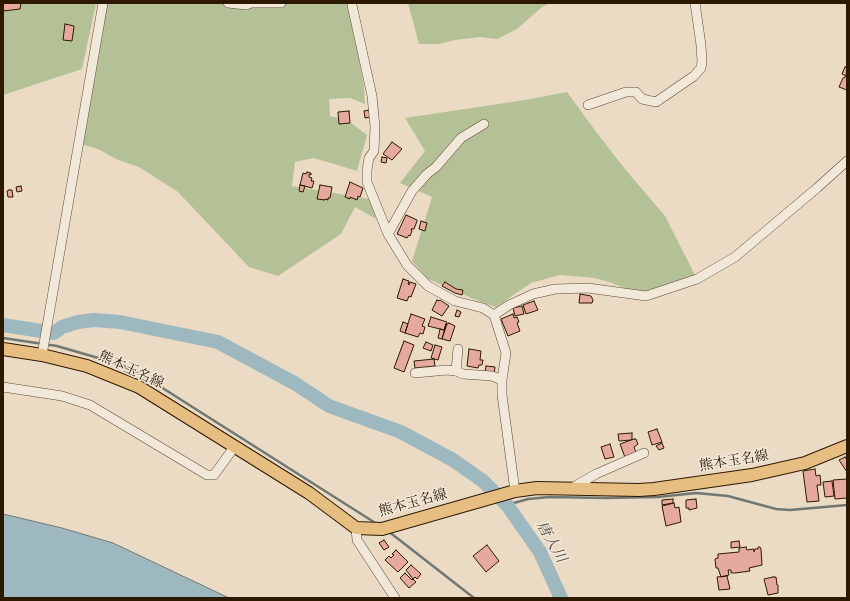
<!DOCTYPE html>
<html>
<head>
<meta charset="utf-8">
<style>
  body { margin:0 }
  #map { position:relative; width:850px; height:601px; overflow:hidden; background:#ebdbc4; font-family:"EB Garamond",serif }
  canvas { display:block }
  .frame { position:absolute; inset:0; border:4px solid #2d1800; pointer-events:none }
</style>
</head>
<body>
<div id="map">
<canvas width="850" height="601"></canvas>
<div class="frame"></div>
</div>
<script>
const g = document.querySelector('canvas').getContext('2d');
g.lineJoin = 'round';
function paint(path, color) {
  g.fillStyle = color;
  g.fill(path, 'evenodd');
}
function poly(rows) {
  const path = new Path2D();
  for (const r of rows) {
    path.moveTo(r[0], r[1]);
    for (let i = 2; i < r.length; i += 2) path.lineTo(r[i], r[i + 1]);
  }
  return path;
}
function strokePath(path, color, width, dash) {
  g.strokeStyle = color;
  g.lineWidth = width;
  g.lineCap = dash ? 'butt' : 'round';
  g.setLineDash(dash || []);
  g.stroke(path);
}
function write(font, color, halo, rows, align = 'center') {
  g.font = font + ' "EB Garamond","Noto Serif JP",serif';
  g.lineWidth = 3;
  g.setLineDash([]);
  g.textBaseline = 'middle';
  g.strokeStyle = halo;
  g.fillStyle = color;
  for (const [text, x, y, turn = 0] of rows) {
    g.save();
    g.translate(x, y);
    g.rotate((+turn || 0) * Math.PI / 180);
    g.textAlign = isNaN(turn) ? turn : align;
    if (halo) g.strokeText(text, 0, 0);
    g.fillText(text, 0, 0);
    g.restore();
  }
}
paint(poly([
  [3,3,96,3,82,69,3,95],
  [116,3,360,3,349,6,364,87,365,104,350,98,329,99,330,116,347,120,367,135,357,171,314,158,295,162,292,186,370,199,376,219,355,207,341,234,278,276,249,267,178,192,139,167,116,159,100,150,79,143,103,4],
  [408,3,550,3,542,7,517,29,497,39,480,37,455,40,439,44,419,44],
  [567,92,597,133,625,169,665,216,697,279,646,296,609,282,595,278,560,275,531,283,496,307,476,300,428,279,412,261,432,197,400,183,425,151,405,118,525,100]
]), '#b4c196');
const water = poly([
  [3,514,62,528,113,543,229,598,3,598,3,514]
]);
paint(water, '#9eb8c0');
strokePath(water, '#717873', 1);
strokePath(poly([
  [3,338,57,346,119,364,142,375,377,524],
  [507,505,528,499,549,497,605,498,658,497,696,493,728,496,776,509,790,510,847,505],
  [388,531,474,598]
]), '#717873', 2.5);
strokePath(poly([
  [3,325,54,333,62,327,78,322,94,320,120,322,218,342,296,384,329,406,401,432,453,460,483,481,507,505,540,552,561,598]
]), '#9eb8c0', 14);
const building = poly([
  [3,3,21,3,20,9,3,11,3,3],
  [65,24,74,26,74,27,72,41,63,40,65,24],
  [845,67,847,68,846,76,842,74,845,67],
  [847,76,847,90,839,87,843,78,847,76],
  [369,110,370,117,365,118,364,111,369,110],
  [349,111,350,123,339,124,338,112,349,111],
  [392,142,402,149,392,160,383,154,392,142],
  [382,157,387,158,386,163,381,162,382,157],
  [307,172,311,173,311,175,309,174,309,177,312,178,311,181,314,181,312,188,300,185,303,173,306,174,307,172],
  [350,182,363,188,360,197,358,196,357,200,350,197,350,199,345,197,350,182],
  [300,185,305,186,303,192,299,191,300,185],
  [320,185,332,187,330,198,328,198,328,200,325,199,325,200,317,199,320,185],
  [21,186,22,191,17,192,16,187,21,186],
  [9,190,12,190,13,197,8,197,7,191,9,190],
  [406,215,417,220,417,221,414,229,411,229,412,231,410,236,409,235,407,238,397,234,406,215],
  [421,221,427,223,425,231,419,229,421,221],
  [403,279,409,281,408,284,409,285,410,282,416,284,411,297,409,296,407,301,397,298,403,279],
  [445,282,456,289,463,290,462,295,455,293,442,286,445,282],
  [580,294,591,296,593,300,592,303,579,303,580,294],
  [437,300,439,301,440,300,449,306,442,316,432,310,437,300],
  [534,301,538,310,526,314,523,305,534,301],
  [522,306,524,314,515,316,513,308,522,306],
  [457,310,461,312,459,317,455,316,457,310],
  [411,314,425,319,422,326,425,327,423,334,420,333,418,337,405,333,411,314],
  [513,314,514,318,517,317,519,322,517,323,520,331,508,336,501,319,513,314],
  [431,317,447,322,444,330,428,326,431,317],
  [403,322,408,324,405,333,400,331,403,322],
  [449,323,455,326,450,341,442,339,447,324,448,324,449,323],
  [446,324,442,339,438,338,440,329,444,330,446,324],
  [404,341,414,345,404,372,394,368,404,341],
  [426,342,433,345,431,351,423,348,426,342],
  [435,345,442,347,438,360,431,358,435,345],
  [469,349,481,351,480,360,483,360,482,365,479,365,478,368,467,366,469,349],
  [434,359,435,366,415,368,414,361,434,359],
  [486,366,495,367,494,374,485,373,486,366],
  [657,429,662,442,652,445,648,432,657,429],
  [632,433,632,439,631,440,619,441,618,434,632,433],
  [634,439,636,439,638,444,634,447,637,455,626,460,620,444,634,439],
  [662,443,664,448,659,450,656,446,662,443],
  [610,444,614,457,605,459,601,447,610,444],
  [845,457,847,460,847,472,839,460,845,457],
  [815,469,816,476,820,475,821,485,817,485,819,501,807,502,803,471,815,469],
  [847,479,847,498,835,499,833,480,847,479],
  [832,481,834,496,825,497,823,482,832,481],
  [673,499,673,503,662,505,662,500,673,499],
  [696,499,697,508,689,510,689,508,686,508,686,500,696,499],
  [674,503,675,508,679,507,681,522,666,526,662,506,674,503],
  [384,540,389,547,384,550,379,543,384,540],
  [739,541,740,547,731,548,731,542,739,541],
  [487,545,499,561,486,572,473,556,487,545],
  [746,547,747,550,754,549,754,552,755,549,758,549,758,547,760,547,761,549,762,565,749,568,750,571,735,573,731,573,731,570,728,570,729,575,721,577,718,568,716,568,715,559,718,558,718,554,739,552,739,548,746,547],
  [396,550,408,562,398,572,385,560,389,556,391,558,394,555,392,554,396,550],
  [411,565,421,574,417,579,415,577,413,579,406,570,411,565],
  [405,573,412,580,413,579,416,582,409,588,400,578,405,573],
  [727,576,730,589,719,590,717,577,727,576],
  [773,577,776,577,777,585,778,585,778,593,768,595,764,579,773,577]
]);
paint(building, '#e5a99d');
strokePath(building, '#2d1800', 1);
const minor = poly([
  [228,3,246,5,251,3,281,3],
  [352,5,372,96,375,127,374,151,369,158,367,170,367,182,388,234,407,265,428,286,455,301,483,308,494,315,506,353,502,380,502,395,515,491],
  [588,105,626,92,636,92,642,99,656,102,694,76,701,68,702,62,701,45,695,3],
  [388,234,412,191,427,174,436,167,461,138,484,124],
  [494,315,509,305,533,294,555,289,588,288,646,296,697,279,735,257,817,188,847,161],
  [42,355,103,3],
  [456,371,458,349],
  [415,373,447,370,456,371,463,374,492,376,502,380],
  [3,387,62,396,90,405,207,475,214,475,235,446],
  [572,488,596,474,644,453],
  [356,528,357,540,395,598]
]);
const major = poly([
  [3,349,42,355,87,366,139,387,309,493,356,528,382,529,515,491,537,488,639,490,654,489,752,475,805,463,847,446]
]);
strokePath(minor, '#5c4931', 10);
strokePath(major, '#2d1800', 14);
strokePath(minor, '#f2e8d9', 9);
strokePath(major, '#e6be82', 12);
write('14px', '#2d1800', '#f2e8d9', [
  ["熊本玉名線",131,370,25],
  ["熊本玉名線",734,461,-9],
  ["熊本玉名線",413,503,-15]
]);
write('italic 15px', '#555043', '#f2e8d9', [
  ["唐人川",551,542,60]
]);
</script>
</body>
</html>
